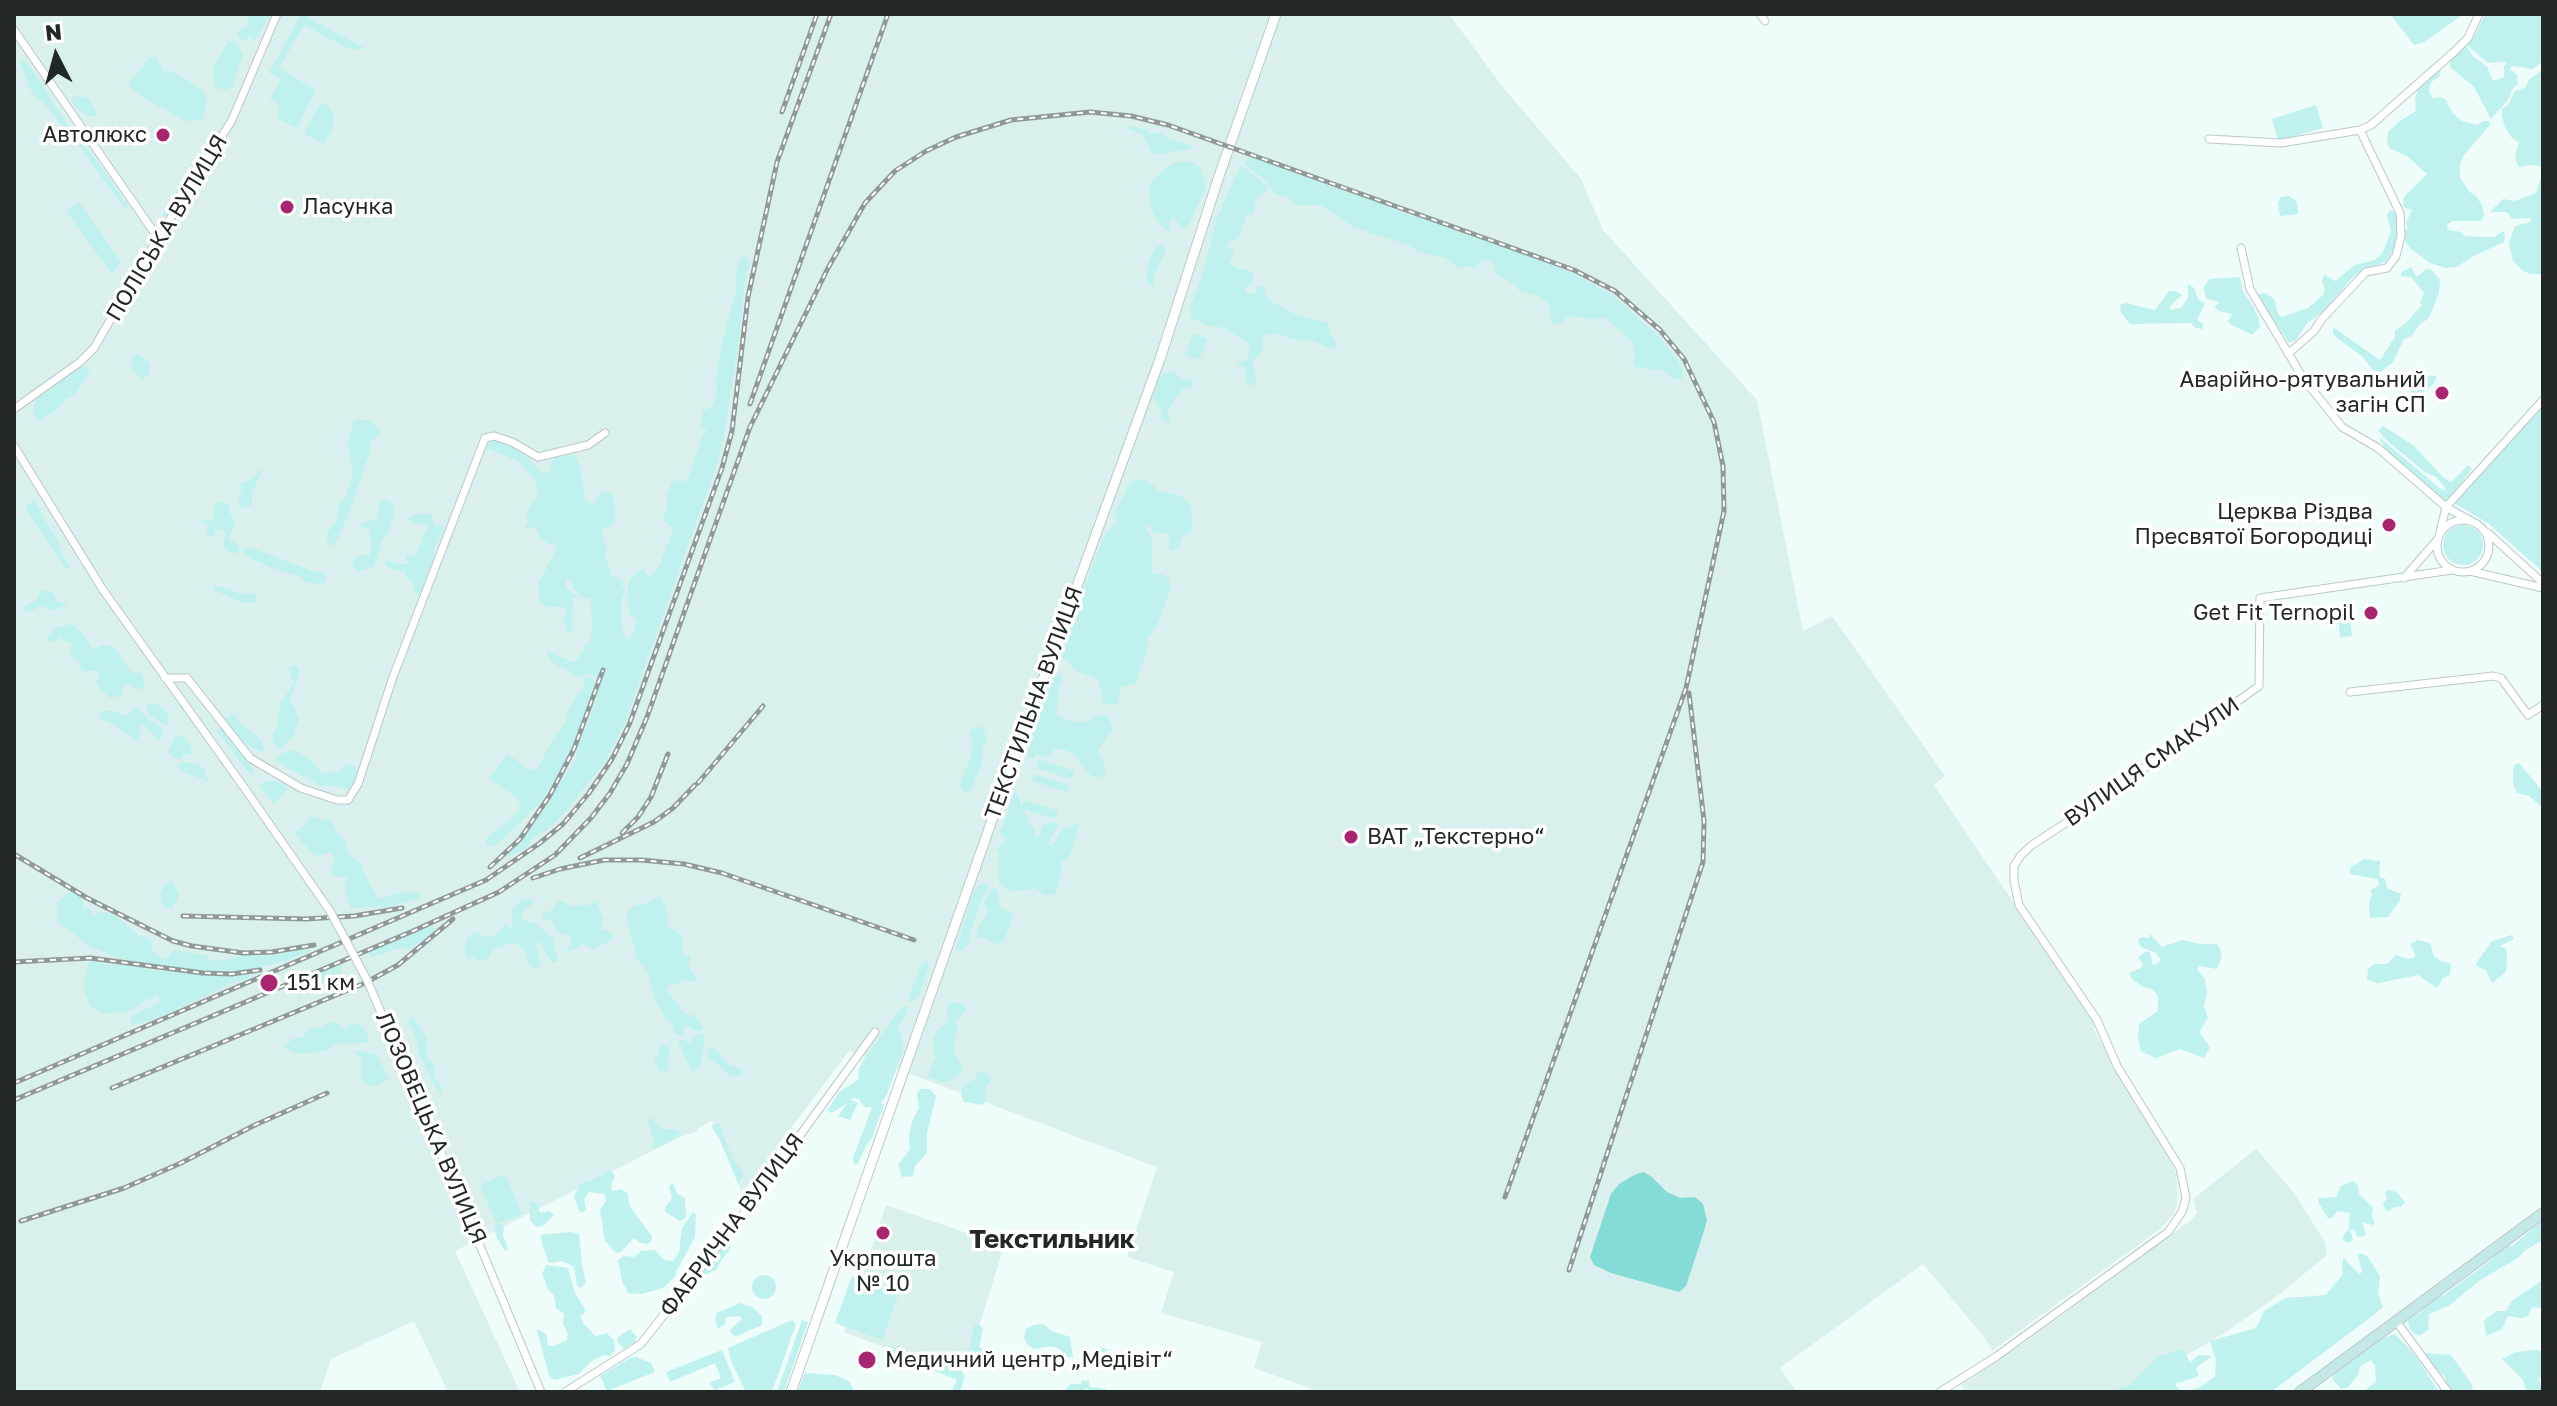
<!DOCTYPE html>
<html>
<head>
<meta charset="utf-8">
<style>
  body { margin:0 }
  #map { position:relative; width:2557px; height:1406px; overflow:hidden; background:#eefcfa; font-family:"Golos Text",sans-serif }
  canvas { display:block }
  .frame { position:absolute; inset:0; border:16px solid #222827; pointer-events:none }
  .north { position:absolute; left:16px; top:16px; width:80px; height:80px; -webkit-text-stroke:6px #fff; paint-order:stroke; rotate:354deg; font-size:22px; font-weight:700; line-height:32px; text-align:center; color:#222827 }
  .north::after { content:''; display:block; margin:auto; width:28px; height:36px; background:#222827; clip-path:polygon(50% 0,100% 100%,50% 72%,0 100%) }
</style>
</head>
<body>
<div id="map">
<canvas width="2557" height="1406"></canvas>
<div class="frame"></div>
<div class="north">N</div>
</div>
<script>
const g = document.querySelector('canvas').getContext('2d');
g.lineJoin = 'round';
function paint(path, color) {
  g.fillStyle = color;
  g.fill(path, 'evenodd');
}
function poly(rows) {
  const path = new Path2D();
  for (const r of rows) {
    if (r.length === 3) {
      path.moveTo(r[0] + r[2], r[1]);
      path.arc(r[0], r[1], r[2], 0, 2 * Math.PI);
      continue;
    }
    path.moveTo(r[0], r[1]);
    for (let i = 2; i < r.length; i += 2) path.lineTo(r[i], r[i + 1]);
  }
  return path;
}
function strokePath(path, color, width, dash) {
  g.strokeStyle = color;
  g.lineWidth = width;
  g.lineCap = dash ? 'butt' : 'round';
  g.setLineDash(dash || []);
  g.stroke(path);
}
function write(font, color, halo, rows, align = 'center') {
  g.font = font + ' "Golos Text",sans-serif';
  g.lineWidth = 7;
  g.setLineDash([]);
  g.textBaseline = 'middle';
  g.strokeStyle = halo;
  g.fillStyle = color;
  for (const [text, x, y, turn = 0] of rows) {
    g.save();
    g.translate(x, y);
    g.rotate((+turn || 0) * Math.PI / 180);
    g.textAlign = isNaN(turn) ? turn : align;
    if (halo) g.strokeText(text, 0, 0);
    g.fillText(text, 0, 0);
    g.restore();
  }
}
paint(poly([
  [14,14,1449,14,1502,86,1581,179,1603,230,1757,400,1803,631,1832,616,1945,776,1934,785,2094,1022,2094,1030,2118,1072,2170,1158,2176,1173,2177,1188,2177,1205,2174,1214,2160,1229,1992,1351,1985,1338,1923,1264,1780,1368,1797,1392,1321,1392,1254,1368,1262,1342,1161,1313,1174,1272,1127,1257,1157,1167,849,1051,742,1193,712,1121,697,1129,698,1131,680,1137,455,1251,520,1392,448,1392,414,1321,331,1359,320,1392,14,1392],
  [2256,1149,2292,1190,2325,1242,2327,1255,2276,1297,2221,1335,2123,1392,1966,1392,1961,1385,2027,1341,2190,1221,2197,1213,2193,1199],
  [886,1205,1004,1246,966,1369,881,1346,844,1332]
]), '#d9f0ee');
paint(poly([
  [248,14,271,14,254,41,250,34,248,39,241,40,237,33,241,28,247,27],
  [301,14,365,48,358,50,347,48,304,25,279,68,316,90,297,128,277,119,280,109,278,104,270,99,281,79,269,73],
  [2390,14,2464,14,2424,42,2414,45],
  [2485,14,2543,14,2543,61,2533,69,2512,66,2510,69,2517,75,2518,83,2512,90,2508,100,2491,119,2474,87,2450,67,2451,56,2459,47,2467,47,2473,56,2487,67,2493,81,2504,77,2504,67,2507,62,2488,63,2467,45,2477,31],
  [235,41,243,55,232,86,226,90,219,89,214,85,213,67,228,42],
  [150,57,156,57,164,71,171,71,184,78,204,91,207,101,203,120,186,121,147,100,128,85],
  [23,61,27,63,35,74,73,133,69,134,43,102,37,99,31,91,20,62],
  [2543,69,2543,167,2534,165,2518,167,2515,157,2519,142,2512,138,2505,127,2502,117,2502,109,2509,104,2514,92,2526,87,2529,80],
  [2441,70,2440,76,2431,82,2429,91,2432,98,2441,97,2446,100,2452,113,2462,121,2478,125,2483,121,2489,121,2490,125,2464,155,2460,164,2460,178,2470,192,2476,196,2482,205,2484,215,2481,221,2452,221,2447,225,2448,230,2461,232,2464,236,2481,237,2494,237,2504,231,2505,236,2504,242,2472,257,2457,267,2446,268,2430,263,2410,248,2400,233,2408,229,2406,223,2412,210,2403,207,2404,197,2427,174,2407,156,2389,148,2387,139,2388,132,2400,121,2416,111,2415,99,2419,86],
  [76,96,88,98,98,116,87,116,74,106,72,101,72,98],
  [321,102,329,106,334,117,332,131,323,144,304,133],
  [2316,105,2323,128,2278,141,2272,119],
  [1125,126,1145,129,1151,134,1161,132,1170,140,1190,145,1192,149,1159,154,1151,152,1143,135,1126,128],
  [212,131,215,133,164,217,162,215],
  [83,142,128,205,124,208,79,145],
  [1254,157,1299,172,1332,187,1352,192,1412,216,1419,216,1487,239,1577,275,1616,298,1661,339,1678,361,1683,372,1681,380,1672,378,1662,370,1638,368,1633,364,1635,352,1632,342,1606,318,1594,319,1567,316,1563,323,1555,324,1551,320,1549,303,1535,295,1519,291,1517,286,1494,273,1496,268,1492,261,1482,260,1476,268,1465,266,1461,269,1445,258,1419,252,1408,245,1353,227,1321,205,1298,206,1288,197,1275,194,1264,179,1244,164,1249,158],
  [1185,161,1192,162,1200,168,1206,186,1189,225,1182,229,1174,217,1169,223,1169,232,1157,221,1151,208,1149,187,1154,178,1172,164],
  [1241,165,1268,187,1266,192,1258,196,1252,214,1247,214,1238,239,1230,241,1227,246,1234,252,1229,263,1239,269,1248,269,1253,274,1253,283,1244,289,1247,294,1255,293,1259,285,1264,286,1265,294,1270,301,1299,316,1328,323,1330,334,1336,343,1335,350,1309,339,1299,341,1274,333,1263,336,1262,351,1252,363,1256,380,1254,386,1246,383,1246,370,1236,362,1247,361,1250,349,1247,342,1224,328,1205,325,1191,317,1191,305,1201,280,1217,218],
  [2543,171,2543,274,2530,274,2522,270,2513,261,2509,243,2515,226,2530,222,2532,218,2512,219,2507,212,2490,212,2503,199,2515,201,2536,193],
  [2289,196,2297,202,2298,214,2280,216,2278,203,2281,197],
  [79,202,121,262,112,274,66,211],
  [2390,210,2397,212,2400,224,2396,245,2390,256,2386,261,2358,273,2351,279,2324,312,2308,322,2296,340,2289,343,2258,297,2259,294,2266,293,2274,299,2278,314,2282,317,2308,308,2323,295,2325,289,2322,282,2324,274,2335,281,2355,265,2375,260,2382,254,2391,232,2387,215],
  [1164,245,1166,250,1154,275,1153,288,1146,281,1149,261,1156,247],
  [744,256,747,258,749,266,746,272,739,340,724,435,717,464,626,720,605,762,565,812,553,825,532,839,524,851,505,857,506,851,525,831,547,799,550,791,561,782,576,760,578,746,597,698,596,680,595,676,589,673,578,677,550,661,546,651,573,662,576,661,584,649,583,646,589,644,592,634,591,599,581,597,572,586,572,580,566,579,566,588,577,597,573,598,572,632,567,633,565,630,568,626,564,624,563,618,566,611,565,607,547,607,540,602,538,584,558,546,547,543,541,538,536,528,525,528,529,521,526,515,530,506,537,498,536,482,520,462,489,449,482,454,478,448,479,442,494,439,517,446,539,470,546,473,551,470,551,461,556,457,566,455,576,456,580,467,585,500,594,504,600,493,610,492,612,495,616,511,613,524,601,531,607,548,604,553,612,576,623,581,622,586,626,591,622,599,621,611,623,634,630,640,638,620,630,615,627,598,629,580,639,570,645,570,649,577,660,565,673,529,663,520,668,503,666,494,673,481,678,480,682,482,688,479,702,437,707,431,701,426,703,411,712,407,717,394,716,378,722,343,736,290,736,272,740,260],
  [2411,267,2417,277,2426,269,2432,270,2440,280,2439,293,2429,318,2419,325,2412,336,2404,339,2393,362,2379,373,2373,370,2363,357,2337,338,2333,334,2333,327,2380,360,2395,337,2395,331,2405,324,2422,305,2420,302,2424,294,2422,290,2411,277,2401,276,2401,272],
  [2240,277,2242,290,2253,306,2259,320,2260,327,2252,335,2230,324,2228,321,2232,314,2219,311,2214,307,2220,302,2207,299,2205,295,2204,287,2210,279],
  [2188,284,2194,288,2198,299,2205,304,2197,320,2203,324,2203,329,2195,328,2191,323,2130,324,2121,313,2120,305,2126,303,2155,310,2169,291,2176,291,2182,295,2169,307,2171,310,2181,308,2188,298],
  [1193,333,1207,339,1199,360,1185,355],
  [133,355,140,355,150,364,149,374,143,379,131,370],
  [85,367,90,372,74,396,66,398,58,409,41,420,36,418,33,410,37,399,77,368],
  [1172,371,1182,380,1192,379,1194,387,1184,388,1174,399,1168,411,1170,424,1161,419,1161,410,1153,397,1159,377],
  [2431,375,2437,377,2434,383,2417,399,2409,400,2406,397,2415,385],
  [2543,397,2543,572,2489,524,2454,503],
  [354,420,368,420,379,428,380,434,370,442,370,452,347,518,338,538,331,547,327,540,327,533,337,520,339,504,345,498,353,476,348,441],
  [2383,426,2413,445,2444,478,2451,482,2468,465,2472,469,2448,501,2443,500,2385,450,2379,437,2443,491,2446,489,2436,477,2425,472,2386,440,2378,430],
  [262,470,252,493,252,505,242,508,238,501,242,493,239,490,240,484,255,477,257,471],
  [1144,480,1153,485,1157,491,1182,496,1191,506,1192,528,1191,531,1182,538,1178,548,1172,550,1169,549,1169,535,1166,533,1153,533,1150,524,1146,528,1152,540,1152,571,1153,574,1161,574,1168,577,1171,587,1157,625,1147,639,1148,650,1141,666,1136,684,1121,687,1117,704,1108,705,1103,702,1098,679,1076,671,1068,661,1062,658,1061,652,1084,597,1085,584,1104,536,1117,521,1116,511,1128,486,1133,481],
  [384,499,392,503,395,509,388,532,382,539,374,566,357,572,352,565,354,559,362,554,369,556,372,546,370,538,371,530,363,528,361,524,377,519,380,501],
  [34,501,59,543,60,550,70,568,67,570,26,509,25,506],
  [224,502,229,505,230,513,236,523,231,532,230,540,238,545,240,551,234,554,224,549,224,539,226,533,224,530,215,528,215,537,211,537,207,535,207,524,196,518,212,521,215,503],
  [431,513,435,526,443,525,444,529,434,548,434,560,429,568,426,586,419,595,414,591,413,582,406,577,405,571,390,569,383,562,389,560,397,564,409,564,405,556,417,555,418,547,423,543,422,536,427,531,427,524,413,523,408,519,412,515],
  [2463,545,20],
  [244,548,255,549,312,571,322,572,326,575,326,582,317,584,305,582,302,577,270,567,248,557,242,551],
  [214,587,222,587,242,594,255,593,257,601,253,603,244,603,214,590],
  [41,590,52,592,57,602,69,602,55,611,41,606,31,611,25,612,24,607,35,601],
  [2350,615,2352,636,2340,637,2338,617],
  [72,624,83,634,92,650,105,644,115,648,132,673,141,673,145,680,144,686,141,689,136,689,128,683,123,687,122,696,109,698,96,683,100,671,82,671,78,660,71,657,70,653,74,649,70,645,72,643,63,641,59,637,55,642,47,641,49,635,58,627],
  [290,666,296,666,300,672,290,700,299,719,292,737,281,749,273,742,272,736,277,728,280,704,294,683,288,668],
  [1061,672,1063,679,1059,687,1056,715,1072,722,1089,722,1097,716,1107,715,1113,728,1098,750,1106,768,1104,774,1099,778,1091,776,1074,754,1065,750,1055,749,1046,757,1042,757,1037,754,1032,759,1027,757,1034,727,1052,678],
  [585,677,592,678,594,681,594,692,578,740,543,799,501,842,489,847,486,842,487,837,512,818,521,807,517,798,489,779,507,754,518,761,523,768,537,770,553,739,566,722,568,711,576,696,583,690],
  [149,703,158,704,164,708,169,718,168,724,165,725,149,715,146,709],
  [132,709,138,709,149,720,157,723,163,730,162,736,158,740,146,726,140,723,141,730,136,741,113,724,102,720,98,714,102,711,113,711,126,716],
  [231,714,236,715,239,723,262,740,264,751,259,751,235,738,224,721],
  [977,726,983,729,988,740,981,747,983,754,980,769,971,791,965,793,960,785,972,752,973,742,969,732],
  [219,728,226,730,236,747,251,765,254,775,251,775,244,767,217,731],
  [175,736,183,736,190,743,193,754,184,754,181,759,176,759,168,752],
  [294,750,312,761,323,774,340,771,347,764,352,765,360,772,360,778,351,790,333,785,322,786,275,761,277,755],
  [1039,759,1074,771,1071,779,1036,768],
  [183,762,197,764,204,768,208,782,182,771,177,765],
  [2519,763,2543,792,2543,808,2529,796,2517,793,2513,784,2513,770,2514,765],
  [1034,774,1069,785,1067,792,1032,781],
  [275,781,286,785,288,788,274,804,259,786,263,782],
  [1014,791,1019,796,1021,807,1024,800,1058,811,1055,819,1024,809,1029,825,1035,827,1035,835,1038,838,1042,826,1053,822,1058,824,1048,845,1053,846,1062,829,1079,823,1071,853,1068,859,1062,861,1060,881,1055,895,1044,895,1036,888,1013,892,999,884,999,854,996,848,1005,844,1006,839,1001,835,1000,830,1007,817],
  [310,816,321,820,331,818,335,830,345,840,349,854,361,863,365,875,378,899,399,893,415,892,422,896,418,899,389,907,351,908,344,887,347,877,337,877,331,872,335,860,333,855,329,852,318,856,313,854,294,833,306,825],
  [2364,859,2380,861,2379,876,2385,879,2387,888,2401,894,2400,900,2388,917,2370,918,2369,903,2372,895,2371,890,2379,885,2378,879,2350,874,2350,868],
  [173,882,179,895,173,908,163,906,160,895,165,883],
  [983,883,989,886,981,899,968,942,963,950,955,950,975,888],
  [993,887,998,892,1000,907,1014,914,1004,941,994,944,986,938,977,937,977,930,988,912,984,902],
  [70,891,81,897,83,900,83,909,91,909,94,917,100,911,118,917,138,936,148,938,152,941,152,950,162,959,167,959,172,951,176,950,206,955,212,961,230,959,247,953,267,956,307,948,311,951,282,962,245,971,184,970,140,964,116,957,91,947,60,924,57,920,57,903],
  [659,896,664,902,669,920,667,925,683,936,683,956,691,956,688,966,698,979,694,982,681,980,676,985,669,985,667,990,684,1013,696,1016,703,1027,702,1031,695,1031,686,1025,682,1035,674,1034,673,1024,666,1020,654,997,648,972,637,958,626,918,630,908,652,901],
  [531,898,534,903,522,912,522,918,527,922,533,922,553,938,558,961,552,963,539,941,536,944,541,965,534,969,529,964,524,948,513,943,494,949,487,959,481,961,477,961,474,957,468,959,464,950,467,939,472,933,477,932,483,937,496,935,505,924,512,928,512,909,521,900],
  [560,901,573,906,588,905,596,901,604,920,600,930,605,929,613,936,610,941,593,949,582,944,568,952,567,948,572,944,570,937,565,934,558,934,552,921,544,918,542,913,553,910,556,903],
  [432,927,436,930,432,934,410,949,400,948,372,957,369,955,369,952,396,939,403,939,411,930],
  [2150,934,2162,947,2182,940,2200,944,2217,944,2220,948,2222,957,2217,969,2200,966,2197,969,2205,979,2207,992,2204,1006,2208,1018,2199,1032,2210,1047,2204,1058,2180,1049,2156,1058,2141,1051,2138,1039,2139,1024,2158,1011,2158,998,2157,994,2151,989,2143,987,2133,980,2129,973,2141,968,2143,964,2138,958,2145,952,2149,952,2151,955,2152,964,2155,965,2161,960,2156,953,2141,947,2138,940,2141,937,2149,938],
  [2512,935,2514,939,2500,946,2506,949,2507,954,2506,972,2492,983,2486,970,2476,966,2477,962,2492,941],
  [2418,940,2430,943,2434,956,2439,960,2451,964,2450,975,2443,978,2438,987,2435,987,2418,975,2378,983,2367,980,2368,969,2374,964,2387,964,2396,955,2408,959,2415,957,2415,954,2410,944],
  [93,961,110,965,128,963,150,970,172,972,253,975,250,978,235,982,156,1019,132,1025,130,1020,132,1016,159,1003,159,998,155,996,148,1001,145,998,141,1004,129,1011,103,1014,91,1007,85,994,84,981,89,963],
  [928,961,928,970,918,997,910,1003,908,1000,922,962],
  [336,964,342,966,340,975,305,986,286,988,287,984],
  [951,1002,962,1003,966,1009,955,1023,959,1029,956,1035,954,1053,963,1069,957,1077,947,1082,940,1082,927,1077,936,1057,933,1051,933,1038,939,1029,948,1022,947,1008],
  [902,1007,907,1007,906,1015,898,1027,903,1040,903,1051,887,1094,881,1103,884,1105,872,1138,866,1146,858,1164,854,1165,853,1158,872,1107,864,1107,859,1099,852,1098,851,1100,858,1103,850,1120,838,1116,847,1103,837,1110,830,1113,828,1110,839,1092,858,1080,859,1069,864,1059],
  [410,1016,416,1020,427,1039,427,1059,435,1065,434,1077,442,1087,441,1093,433,1083,418,1050,418,1041,408,1022],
  [328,1022,337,1023,346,1029,350,1025,358,1024,365,1029,369,1039,365,1043,336,1044,327,1050,311,1053,296,1053,284,1048,292,1039,302,1037,309,1029,322,1028],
  [702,1033,705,1036,701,1063,698,1069,691,1071,679,1044,679,1040,685,1040,690,1045,692,1038],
  [659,1045,666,1046,669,1049,668,1071,660,1071,654,1060,658,1055],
  [714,1048,729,1065,742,1069,743,1073,740,1076,728,1075,717,1063,708,1058,708,1049],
  [355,1050,377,1055,389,1079,373,1087,363,1081,360,1075,362,1058,355,1054],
  [978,1072,983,1072,990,1076,991,1081,984,1090,986,1098,983,1105,964,1102,961,1096,962,1085,974,1080],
  [920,1089,930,1089,936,1096,927,1133,927,1153,915,1166,913,1176,902,1177,898,1165,910,1149,909,1135,913,1119,919,1108,917,1094],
  [652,1118,661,1129,675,1129,680,1132,679,1136,654,1149,650,1146,655,1143,648,1123,648,1119],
  [719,1123,733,1160,743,1172,743,1178,738,1183,721,1142,713,1129,712,1125],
  [774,1148,781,1148,783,1153,764,1179,752,1184,750,1181,752,1176,765,1164],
  [608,1171,612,1171,615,1176,611,1185,612,1191,621,1189,628,1194,630,1207,652,1236,651,1242,648,1244,640,1243,634,1238,621,1252,616,1253,605,1241,600,1210,606,1201,605,1194,589,1192,584,1199,586,1210,582,1213,579,1210,574,1197,580,1184,597,1178],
  [505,1174,522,1214,497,1224,504,1225,503,1235,508,1249,505,1251,497,1238,494,1229,497,1225,480,1185],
  [2353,1181,2358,1185,2359,1194,2373,1208,2372,1216,2375,1223,2372,1225,2362,1222,2366,1234,2363,1237,2357,1236,2354,1229,2350,1229,2353,1240,2348,1243,2343,1240,2343,1236,2349,1228,2350,1213,2337,1211,2332,1218,2328,1218,2319,1204,2319,1198,2336,1197,2341,1186],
  [673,1183,677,1193,685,1198,686,1218,680,1221,665,1212,666,1206,672,1198,669,1186],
  [2389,1190,2396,1192,2405,1202,2401,1207,2395,1207,2389,1211,2386,1211,2383,1204,2387,1198,2385,1192],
  [530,1202,537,1203,540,1213,549,1211,554,1215,543,1226,537,1227,530,1221],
  [693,1212,696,1214,695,1237,678,1268,675,1277,664,1287,656,1290,641,1294,628,1293,622,1281,618,1260,624,1256,634,1257,641,1251,655,1250,664,1260,673,1261,679,1252,682,1228],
  [2543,1220,2543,1240,2524,1251,2518,1258,2480,1280,2450,1305,2429,1314,2428,1330,2419,1336,2411,1331,2407,1320,2420,1312,2426,1302,2444,1295,2492,1259,2500,1247,2512,1246],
  [570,1232,579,1234,582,1266,586,1282,581,1288,577,1286,574,1267,562,1261,549,1263,542,1243,541,1236,545,1234],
  [729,1238,733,1239,729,1251,722,1259,716,1270,705,1275,703,1272,707,1265],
  [2361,1253,2367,1256,2380,1276,2378,1294,2383,1307,2371,1317,2271,1392,2185,1392,2201,1387,2215,1376,2216,1360,2210,1341,2256,1328,2264,1311,2286,1298,2326,1295,2342,1275,2343,1257,2359,1274,2362,1272,2358,1255],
  [546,1265,568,1268,575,1293,586,1311,581,1317,583,1323,595,1336,607,1333,614,1341,615,1350,610,1356,604,1355,593,1360,578,1374,554,1380,549,1375,537,1331,538,1329,546,1334,548,1345,553,1346,567,1340,568,1334,563,1324,564,1314,556,1308,554,1296,548,1289,542,1274],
  [764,1287,12],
  [852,1276,899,1293,882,1340,835,1323],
  [2543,1280,2542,1308,2532,1307,2528,1316,2521,1318,2508,1316,2502,1329,2486,1336,2484,1320,2497,1311,2506,1311,2513,1300],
  [740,1303,752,1307,762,1316,762,1325,737,1336,733,1335,730,1330,742,1319,739,1316,726,1317,725,1324,718,1329,715,1319,717,1313],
  [792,1320,796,1324,772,1392,746,1392,731,1361,728,1348],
  [802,1320,808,1322,784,1392,777,1392],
  [978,1324,983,1328,979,1348,986,1349,988,1353,987,1358,976,1364,967,1359,974,1326],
  [1043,1324,1052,1331,1070,1337,1073,1357,1063,1357,1060,1349,1051,1346,1034,1349,1028,1345,1024,1338,1026,1329,1034,1325],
  [630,1329,637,1337,635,1342,624,1349,617,1341,618,1337],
  [2395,1334,2415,1355,2439,1392,2363,1392,2376,1382,2375,1366,2371,1360,2360,1366,2358,1375,2348,1387,2341,1389,2332,1379,2335,1373,2361,1352,2383,1338],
  [891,1346,914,1356,960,1369,965,1376,960,1392,951,1392,957,1380,917,1364,906,1364,895,1357,888,1358,885,1352],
  [1100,1347,1108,1350,1107,1366,1103,1369,1095,1367,1093,1362],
  [2184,1349,2190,1363,2198,1355,2212,1356,2196,1368,2199,1376,2175,1384,2181,1392,2105,1392,2129,1386,2159,1356],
  [722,1350,735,1382,715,1390,709,1383,721,1378,715,1363,670,1382,666,1372],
  [2536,1350,2543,1352,2543,1380,2538,1376,2543,1392,2527,1392,2523,1380,2502,1359,2516,1352],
  [2427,1353,2451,1355,2471,1383,2474,1392,2450,1392,2446,1385,2446,1378,2425,1360],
  [636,1357,651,1363,655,1372,607,1391,600,1376,630,1358],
  [805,1373,835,1375,849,1381,853,1389,850,1392,797,1392],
  [1082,1380,1089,1381,1090,1387,1106,1389,1106,1392,1089,1392,1088,1388,1078,1392,1064,1391,1071,1384,1080,1384]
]), '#bff2ee');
paint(poly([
  [1643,1172,1652,1177,1667,1192,1680,1198,1695,1197,1703,1204,1707,1220,1704,1231,1686,1286,1679,1292,1611,1273,1594,1265,1590,1257,1611,1194,1619,1184,1634,1175]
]), '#85dcd6');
const minor = poly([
  [1760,14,1765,21],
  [14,30,158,238],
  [2209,139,2281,143,2360,130],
  [2241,248,2250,289,2303,378,2342,427,2378,448,2446,507,2471,521],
  [2288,354,2314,331,2321,320,2366,272,2387,268,2396,256,2401,236,2400,213,2360,130,2371,125,2454,52,2468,38,2479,14],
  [14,409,80,362,94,348,158,238,232,120,277,14],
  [14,446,103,590,243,786],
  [2463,546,26],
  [2440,532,2446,507,2543,400],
  [2488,533,2543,583],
  [2470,571,2543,588],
  [2404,578,2437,540],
  [165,678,187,678,250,758,301,788,337,800,348,800,358,784,393,677,485,438,494,436,512,442,538,457,588,445,605,433],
  [2350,692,2493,676,2501,678,2528,715,2543,705],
  [445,1162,541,1392],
  [2396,1321,2448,1392],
  [565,1392,641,1344,745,1211,875,1032],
  [1940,1392,1997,1356,2168,1232,2182,1212,2186,1198,2180,1168,2117,1066,2097,1020,2019,905,2014,881,2014,866,2021,855,2032,845,2084,811,2259,686,2260,598,2452,570]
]);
const tertiary = poly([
  [791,1392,1004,786,1160,359,1219,176,1276,14]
]);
const secondary = poly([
  [2300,1392,2543,1213]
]);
strokePath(minor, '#bbc8c7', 9);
strokePath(tertiary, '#bbc8c7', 11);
strokePath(secondary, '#bbc8c7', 12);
strokePath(minor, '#fff', 7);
strokePath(tertiary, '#fff', 9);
strokePath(secondary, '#c4e8e6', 10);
const rail = poly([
  [782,112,817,14],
  [750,404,888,14],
  [698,783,763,706],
  [622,833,638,817,651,797,668,754],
  [14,854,87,898,173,941,192,946,243,953,272,952,314,945],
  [580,858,654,822,673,808,695,785],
  [490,867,520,839,550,795,574,749,603,670],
  [533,878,560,869,604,860,641,860,684,864,722,873,914,940],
  [183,916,306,919,354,916,402,908],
  [14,962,90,958,203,973,232,974,260,970],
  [14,1083,486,880,540,843,563,824,589,793,612,759,629,725,722,468,732,431,748,297,777,162,831,14],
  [112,1088,365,983,398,965,453,919],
  [14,1100,413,931,499,892,555,855,591,818,610,793,627,764,647,717,750,427,828,268,865,203,895,171,926,151,956,137,1011,120,1090,112,1131,116,1168,125,1574,270,1615,291,1660,330,1684,359,1714,422,1723,466,1724,511,1686,688,1505,1197],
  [21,1221,124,1188,181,1163,255,1125,327,1093],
  [1569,1270,1703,862,1704,821,1689,693]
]);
strokePath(rail, '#8f9998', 5);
strokePath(rail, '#fff', 2, [6]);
const minorBridge = poly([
  [243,786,330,911,367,980,445,1162]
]);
strokePath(minorBridge, '#bbc8c7', 9, []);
strokePath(minorBridge, '#fff', 7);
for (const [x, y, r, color] of [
  [163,135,8,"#aa2570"],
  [287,207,8,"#aa2570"],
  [2442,393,8,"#aa2570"],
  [2389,525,8,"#aa2570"],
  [2371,613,8,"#aa2570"],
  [1351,837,8,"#aa2570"],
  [269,983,10,"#aa2570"],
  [883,1233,8,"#aa2570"],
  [867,1360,10,"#aa2570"]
]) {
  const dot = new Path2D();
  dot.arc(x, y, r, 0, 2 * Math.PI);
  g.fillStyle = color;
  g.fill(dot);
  strokePath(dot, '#fff', 3);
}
write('22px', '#222827', '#fff', [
  ["Автолюкс",147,135],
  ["Ласунка",303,207,"left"],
  ["Аварійно-рятувальний",2426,380],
  ["загін СП",2426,405],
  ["Церква Різдва",2373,512],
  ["Пресвятої Богородиці",2373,537],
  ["Get Fit Ternopil",2355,613],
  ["ВАТ „Текстерно“",1367,837,"left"],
  ["151 км",287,983,"left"],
  ["Укрпошта",883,1259,"center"],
  ["№ 10",883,1284,"center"],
  ["Медичний центр „Медівіт“",885,1360,"left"]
], 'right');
write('22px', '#222827', '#fff', [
  ["ПОЛІСЬКА ВУЛИЦЯ",167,228,-59],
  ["ТЕКСТИЛЬНА ВУЛИЦЯ",1034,703,-70],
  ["ВУЛИЦЯ СМАКУЛИ",2152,762,-35],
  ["ЛОЗОВЕЦЬКА ВУЛИЦЯ",431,1128,67],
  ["ФАБРИЧНА ВУЛИЦЯ",732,1225,-53]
]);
write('bold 26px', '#222827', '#fff', [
  ["Текстильник",1052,1240]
]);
</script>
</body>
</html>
